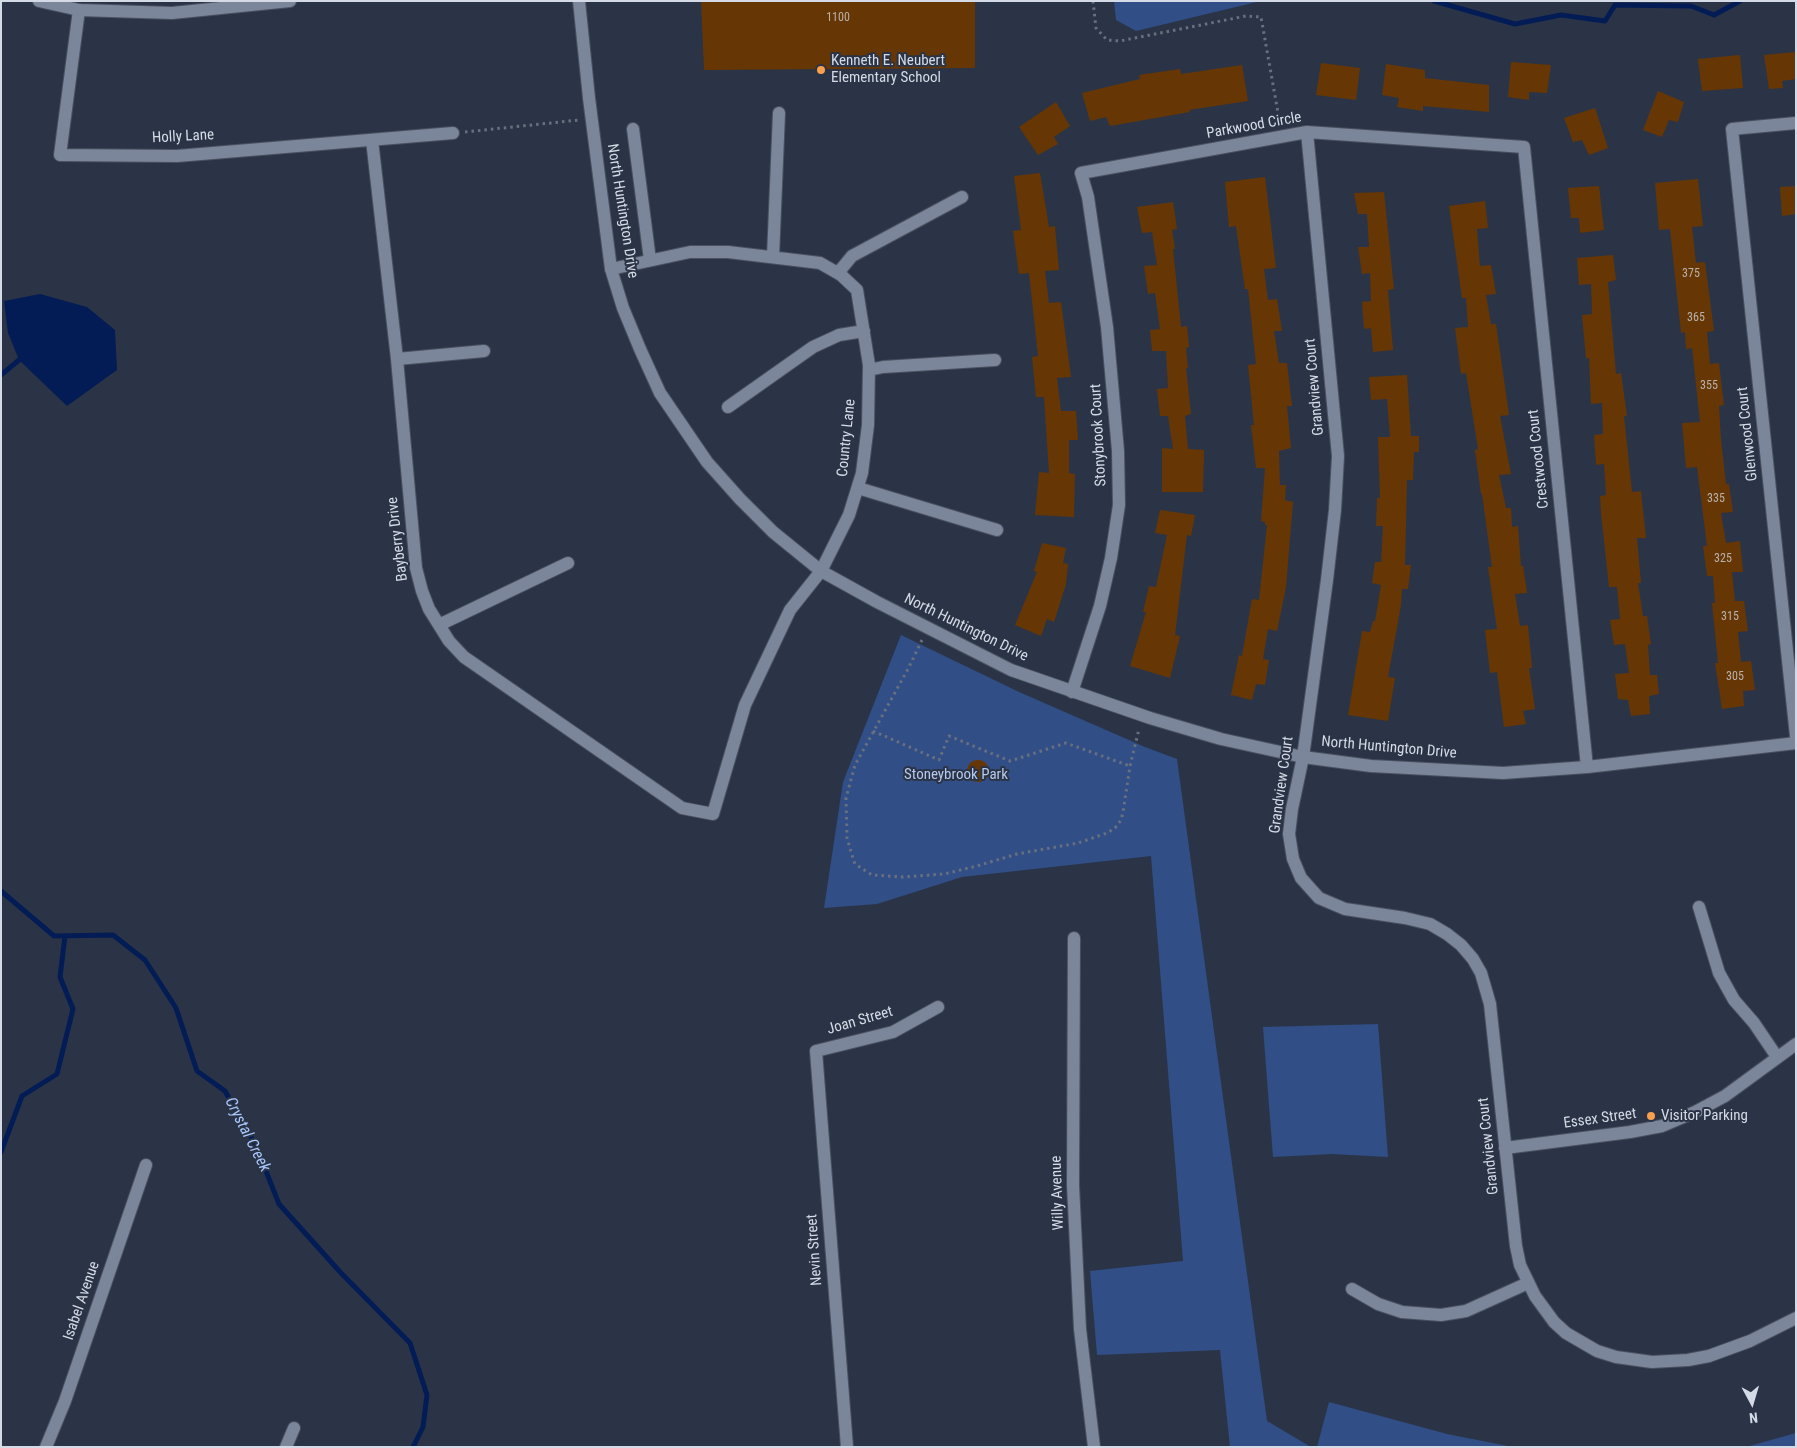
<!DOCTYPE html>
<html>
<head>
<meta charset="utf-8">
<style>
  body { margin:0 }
  #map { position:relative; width:1797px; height:1448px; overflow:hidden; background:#2b3446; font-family:"Roboto Condensed",sans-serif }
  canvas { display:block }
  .frame { position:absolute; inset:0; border:2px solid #d5dbe6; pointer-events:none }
  .north { position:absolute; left:1727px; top:1378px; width:50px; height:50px; -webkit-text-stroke:4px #2b3446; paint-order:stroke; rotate:174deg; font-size:14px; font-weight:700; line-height:20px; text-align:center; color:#d5dbe6 }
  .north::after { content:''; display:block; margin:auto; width:18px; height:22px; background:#d5dbe6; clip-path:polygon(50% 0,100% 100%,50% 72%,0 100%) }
</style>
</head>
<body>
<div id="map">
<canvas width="1797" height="1448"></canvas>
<div class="frame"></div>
<div class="north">N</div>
</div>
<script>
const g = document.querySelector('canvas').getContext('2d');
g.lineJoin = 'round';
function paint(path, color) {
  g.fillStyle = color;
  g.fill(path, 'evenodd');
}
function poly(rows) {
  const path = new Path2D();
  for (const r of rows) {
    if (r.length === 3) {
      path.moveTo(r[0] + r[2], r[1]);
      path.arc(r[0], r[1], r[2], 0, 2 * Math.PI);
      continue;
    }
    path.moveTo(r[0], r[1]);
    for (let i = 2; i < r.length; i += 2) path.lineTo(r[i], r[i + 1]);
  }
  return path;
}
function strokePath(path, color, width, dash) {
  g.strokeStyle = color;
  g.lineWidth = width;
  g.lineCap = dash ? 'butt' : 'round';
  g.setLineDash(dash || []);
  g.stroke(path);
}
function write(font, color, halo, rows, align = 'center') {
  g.font = font + ' "Roboto Condensed",sans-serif';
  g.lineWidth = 4;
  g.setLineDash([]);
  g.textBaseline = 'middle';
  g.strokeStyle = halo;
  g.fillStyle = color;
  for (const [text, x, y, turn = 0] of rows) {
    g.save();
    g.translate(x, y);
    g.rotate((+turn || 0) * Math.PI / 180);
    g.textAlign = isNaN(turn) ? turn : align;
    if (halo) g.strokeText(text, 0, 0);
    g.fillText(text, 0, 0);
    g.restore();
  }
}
paint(poly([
  [1114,1,1261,1,1136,31,1116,20],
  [901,635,1019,692,1145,747,1177,759,1267,1421,1311,1447,1230,1447,1220,1350,1097,1355,1090,1271,1183,1261,1151,856,962,877,877,904,824,908,843,782],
  [1378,1024,1388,1157,1332,1154,1273,1157,1263,1027],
  [1329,1402,1447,1434,1513,1447,1317,1447],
  [1796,1433,1796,1447,1746,1447]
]), '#314e87');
paint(poly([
  [40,294,87,307,115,330,117,370,67,406,19,360,8,333,4,301]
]), '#031c56');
strokePath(poly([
  [1434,1,1515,24,1561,15,1605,21,1615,5,1691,6,1714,15,1740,1],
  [1,375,19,360],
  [1,891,54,936,113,935,145,960,176,1008,197,1071,225,1091,256,1146,279,1204,341,1273,410,1343,427,1395,423,1427,413,1447],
  [1,1152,22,1096,57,1074,73,1009,60,977,65,936]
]), '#031c56', 5);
paint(poly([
  [701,1,975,1,975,68,704,70],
  [1796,52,1796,79,1782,81,1783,88,1769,89,1764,55],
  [1740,55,1743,88,1702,91,1698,59],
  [1511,62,1551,65,1547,93,1529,92,1529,100,1508,97],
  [1321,63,1360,68,1356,100,1316,95],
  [1386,64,1425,70,1425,78,1489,85,1489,112,1423,106,1423,111,1397,107,1399,98,1382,95],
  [1242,65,1248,101,1189,110,1190,112,1110,126,1106,117,1090,121,1082,93,1140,79,1139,75,1180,69,1181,74],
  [1658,91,1684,102,1678,122,1669,120,1662,137,1643,130],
  [1056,102,1070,126,1054,137,1058,144,1038,155,1019,127],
  [1595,108,1608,148,1589,155,1582,140,1573,142,1564,118],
  [1040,173,1049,227,1055,226,1059,270,1045,271,1049,303,1061,302,1071,377,1057,378,1061,411,1076,411,1078,440,1069,440,1069,473,1075,474,1074,517,1035,515,1039,472,1049,473,1044,397,1036,397,1032,357,1038,356,1029,273,1019,274,1013,231,1021,230,1014,176],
  [1265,177,1276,268,1264,269,1268,300,1277,299,1282,331,1274,331,1279,363,1287,363,1292,406,1287,406,1291,448,1279,451,1280,485,1286,485,1285,500,1293,502,1286,587,1277,631,1268,629,1263,659,1269,660,1265,685,1256,684,1252,700,1231,695,1239,655,1242,656,1252,599,1259,600,1267,525,1265,525,1265,522,1261,521,1265,468,1256,468,1251,425,1254,425,1248,365,1256,364,1248,289,1245,289,1236,226,1229,227,1225,182],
  [1698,179,1703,226,1692,227,1696,263,1705,262,1714,331,1707,332,1710,364,1719,363,1724,405,1719,406,1721,440,1726,484,1729,484,1733,512,1721,513,1726,543,1740,541,1743,572,1732,572,1735,601,1744,601,1748,631,1738,632,1741,662,1751,661,1755,690,1743,691,1744,706,1722,709,1715,663,1718,663,1712,603,1715,603,1713,576,1707,576,1703,546,1707,546,1697,467,1686,468,1682,423,1700,422,1692,348,1686,349,1685,332,1681,333,1670,229,1659,230,1655,183],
  [1599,186,1604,230,1580,233,1579,218,1571,218,1568,188],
  [1796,186,1796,214,1782,216,1780,187],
  [1384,192,1394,289,1388,290,1393,350,1373,352,1371,328,1364,329,1362,302,1371,301,1370,273,1362,274,1358,247,1369,247,1367,214,1358,214,1354,193],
  [1485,201,1488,228,1477,229,1480,266,1491,265,1496,294,1486,295,1491,324,1496,324,1509,415,1500,416,1511,474,1499,475,1506,508,1511,508,1512,527,1518,526,1521,566,1523,566,1527,593,1515,594,1520,626,1528,625,1532,668,1529,668,1535,709,1523,711,1526,724,1504,727,1497,672,1490,673,1485,630,1497,629,1488,567,1492,567,1482,494,1481,494,1475,450,1478,449,1466,373,1461,374,1455,328,1468,327,1466,298,1462,298,1449,206],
  [1173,202,1177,229,1172,230,1175,249,1173,249,1181,327,1187,326,1189,347,1186,348,1188,368,1186,368,1191,414,1185,416,1188,449,1204,450,1203,492,1162,492,1162,448,1173,449,1168,416,1160,416,1157,389,1168,388,1166,351,1152,351,1150,330,1160,329,1155,293,1148,294,1144,266,1157,265,1152,232,1142,233,1137,207],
  [1613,255,1616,280,1608,282,1616,374,1621,373,1627,416,1624,416,1632,492,1641,491,1646,538,1637,538,1641,583,1638,583,1643,616,1647,616,1651,644,1648,645,1650,675,1657,675,1659,694,1649,696,1650,714,1631,716,1628,700,1618,699,1615,674,1629,673,1625,644,1614,645,1610,620,1620,619,1617,587,1609,587,1601,513,1600,496,1606,495,1604,464,1596,465,1594,435,1603,434,1602,403,1591,404,1589,358,1586,358,1582,315,1592,314,1591,284,1579,285,1577,258],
  [1407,375,1411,436,1419,436,1419,452,1414,452,1413,480,1407,480,1405,565,1411,565,1408,589,1402,589,1401,605,1388,677,1395,678,1388,721,1348,715,1362,631,1370,632,1373,621,1375,621,1381,585,1372,583,1375,562,1381,562,1383,526,1376,526,1377,498,1380,498,1378,437,1390,437,1387,399,1371,400,1369,377],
  [1160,510,1195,515,1191,536,1187,535,1175,635,1180,636,1170,678,1130,666,1146,612,1143,612,1149,586,1156,587,1167,535,1155,533],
  [1042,543,1066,548,1063,563,1068,564,1066,584,1054,622,1047,619,1041,636,1015,625,1037,572,1034,571],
  [978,771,11]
]), '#663704');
const minor = poly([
  [79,10,60,155,177,156,453,133],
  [1796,123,1732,129,1796,736],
  [633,129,650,260],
  [1307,132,1338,456,1335,510,1327,580,1303,757,1292,809,1289,834,1293,859,1301,878,1319,898,1345,909,1405,918,1430,924,1447,934,1461,945,1473,959,1481,973,1490,1004,1516,1246,1520,1265,1535,1296,1554,1322,1566,1333,1597,1351,1616,1357,1652,1362,1688,1360,1709,1356,1750,1341,1796,1318],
  [372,140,397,359,416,568,422,591,429,609,449,641,464,657,682,808,713,814,745,705,790,610,821,571,849,515,862,473,868,425,869,365,857,290,841,275,820,263,728,252,690,252,611,269],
  [773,257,779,113],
  [838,273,852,256,962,197],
  [397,359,484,351],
  [869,370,883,367,995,360],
  [728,407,813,347,839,335,864,331],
  [858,488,997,530],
  [439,625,568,563],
  [1072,692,1100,606,1111,558,1119,505,1118,451,1107,327,1088,197,1081,173,1307,132,1524,147,1587,767],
  [1699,907,1719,973,1734,1000,1754,1023,1777,1057],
  [1074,938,1073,1185,1080,1329,1094,1447],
  [1505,1148,1630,1132,1662,1126,1695,1112,1725,1096,1796,1044],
  [1352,1289,1378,1304,1402,1312,1441,1315,1466,1311,1528,1283],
  [46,1447,65,1401,146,1165],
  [286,1447,294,1428],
  [847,1447,816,1051,893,1032,938,1007]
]);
const tertiary = poly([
  [39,1,79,10,172,13,290,1],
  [579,1,589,98,611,269,623,308,640,349,660,393,707,462,740,499,773,532,821,571,877,602,1011,670,1150,718,1221,739,1303,757,1371,766,1503,773,1587,767,1796,743]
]);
strokePath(minor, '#495160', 14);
strokePath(tertiary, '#495160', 14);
strokePath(poly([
  [1093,1,1096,28,1107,40,1120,41,1246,16,1261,17,1280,124],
  [465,132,579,120],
  [922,640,908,669,855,765,846,798,847,838,851,852,855,864,872,875,903,877,944,874,977,866,1017,854,1078,843,1107,833,1115,828,1121,820,1123,812,1130,766,1139,729],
  [873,731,939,760,949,736,1010,761,1066,743,1130,766]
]), '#68707f', 3, [2.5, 4]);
strokePath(minor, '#7b869b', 12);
strokePath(tertiary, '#7b869b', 12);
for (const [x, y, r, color] of [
  [821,70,5,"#f9a04d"],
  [1651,1116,5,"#f9a04d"]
]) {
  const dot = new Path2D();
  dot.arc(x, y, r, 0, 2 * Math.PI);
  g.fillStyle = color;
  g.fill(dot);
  strokePath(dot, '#2b3446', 2);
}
write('12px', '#b9b2ae', null, [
  ["1100",838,18],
  ["375",1691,274],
  ["365",1696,318],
  ["355",1709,386],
  ["335",1716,499],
  ["325",1723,559],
  ["315",1730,617],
  ["305",1735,677]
]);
write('15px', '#d5dbe6', '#2b3446', [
  ["Kenneth E. Neubert",831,61],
  ["Elementary School",831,78],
  ["Visitor Parking",1661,1116]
], 'left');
write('15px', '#d5dbe6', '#2b3446', [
  ["Parkwood Circle",1254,126,-10],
  ["Holly Lane",183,137,-3],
  ["North Huntington Drive",622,211,81],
  ["Grandview Court",1315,387,-95],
  ["Glenwood Court",1748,434,-96],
  ["Stonybrook Court",1099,435,-93],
  ["Country Lane",847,438,-84],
  ["Crestwood Court",1539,459,-96],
  ["Bayberry Drive",398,539,-97],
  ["North Huntington Drive",966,628,26],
  ["North Huntington Drive",1389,748,5],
  ["Grandview Court",1282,785,-82],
  ["Joan Street",860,1021,-16],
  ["Essex Street",1600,1119,-8],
  ["Grandview Court",1489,1146,-96],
  ["Willy Avenue",1058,1193,-92],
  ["Nevin Street",815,1250,-94],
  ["Isabel Avenue",82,1301,-71]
]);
write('15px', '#b5c9ee', '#2b3446', [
  ["Stoneybrook Park",956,775]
]);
write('italic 16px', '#aac8ff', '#2b3446', [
  ["Crystal Creek",247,1135,63]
]);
</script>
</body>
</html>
